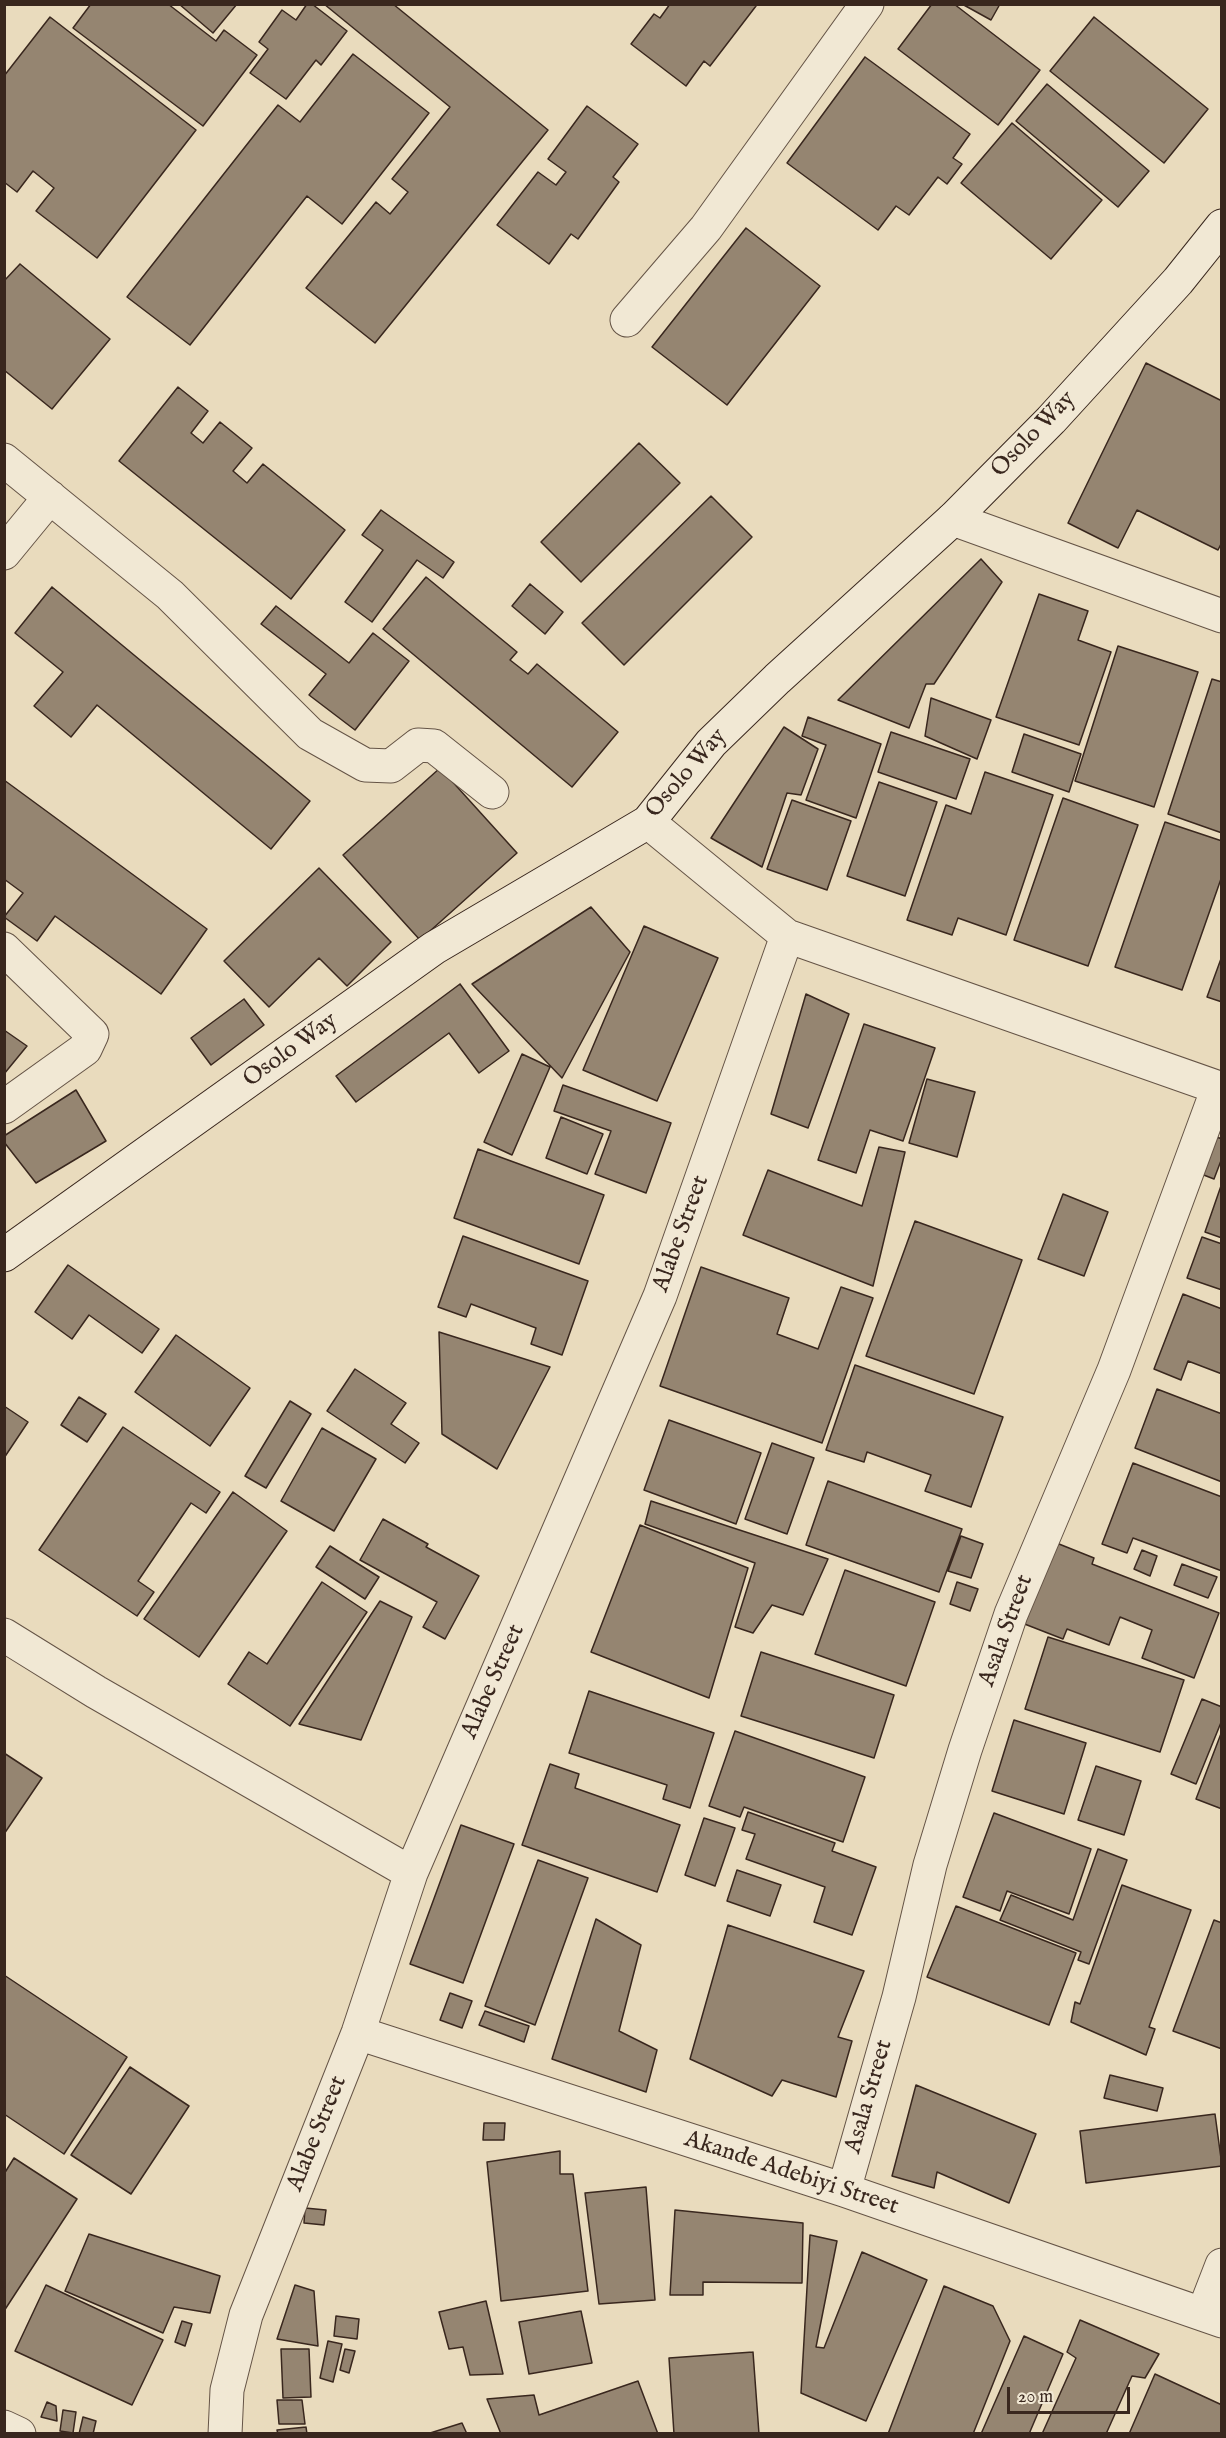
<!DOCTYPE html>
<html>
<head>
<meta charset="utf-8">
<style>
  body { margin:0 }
  #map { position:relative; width:1226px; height:2438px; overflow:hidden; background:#e9dbbd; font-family:"IM FELL English",serif }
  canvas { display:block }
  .frame { position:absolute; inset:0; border:6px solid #39271e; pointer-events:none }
  .scale { position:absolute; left:1007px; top:2387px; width:123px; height:27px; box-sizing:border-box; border:3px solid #39271e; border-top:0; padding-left:8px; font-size:18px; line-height:21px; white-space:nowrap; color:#39271e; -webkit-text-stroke:4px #f1e8d4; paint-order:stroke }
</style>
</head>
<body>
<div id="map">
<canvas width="1226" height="2438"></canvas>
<div class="frame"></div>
<div class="scale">20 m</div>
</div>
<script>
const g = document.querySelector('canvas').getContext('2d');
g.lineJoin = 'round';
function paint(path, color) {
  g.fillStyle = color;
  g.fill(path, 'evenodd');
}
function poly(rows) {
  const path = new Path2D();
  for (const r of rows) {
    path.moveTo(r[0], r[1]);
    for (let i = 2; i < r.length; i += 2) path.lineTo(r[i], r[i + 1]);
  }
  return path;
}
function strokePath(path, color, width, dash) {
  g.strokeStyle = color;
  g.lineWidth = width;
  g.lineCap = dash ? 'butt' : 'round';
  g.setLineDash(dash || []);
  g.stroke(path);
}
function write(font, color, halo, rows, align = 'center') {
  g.font = font + ' "IM FELL English",serif';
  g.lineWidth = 4.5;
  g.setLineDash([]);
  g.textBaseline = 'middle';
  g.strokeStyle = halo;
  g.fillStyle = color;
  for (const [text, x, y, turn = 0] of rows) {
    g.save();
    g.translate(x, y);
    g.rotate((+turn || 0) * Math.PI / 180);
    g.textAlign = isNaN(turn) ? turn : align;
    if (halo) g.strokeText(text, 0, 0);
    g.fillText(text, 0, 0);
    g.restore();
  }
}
const building = poly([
  [91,4,168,4,216,41,224,30,257,55,203,126,73,28,91,4],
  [179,4,237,4,213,33,179,4],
  [307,4,312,4,347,31,321,65,316,60,286,99,250,73,268,49,259,42,282,10,296,20,307,4],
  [324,4,393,4,548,130,375,343,306,288,376,202,390,214,408,192,392,179,450,107,324,4],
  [670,4,754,4,756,6,710,66,704,61,686,86,631,44,654,14,660,18,670,4],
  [932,4,954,4,1040,70,998,125,898,49,932,4],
  [962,4,1000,4,991,20,962,4],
  [50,17,196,130,97,258,36,211,54,188,33,171,17,192,4,182,4,76,50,17],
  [1094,17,1208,109,1164,163,1050,71,1094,17],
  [353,54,429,113,342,224,307,196,190,345,127,297,278,105,300,122,353,54],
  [865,57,970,134,953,158,962,164,947,184,938,177,909,215,896,206,878,230,787,163,865,57],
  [1047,84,1149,171,1118,207,1016,121,1047,84],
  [587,106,638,144,613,177,619,182,578,239,571,234,549,264,497,225,538,172,556,185,566,172,548,159,587,106],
  [1012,123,1102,200,1051,259,961,183,1012,123],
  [746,228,820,286,727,405,652,347,746,228],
  [20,264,110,339,52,409,4,370,4,281,20,264],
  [1146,363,1222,401,1222,542,1218,550,1137,510,1118,548,1068,523,1146,363],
  [178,387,208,411,191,433,203,443,220,422,252,448,233,471,247,483,263,464,345,530,291,599,119,461,178,387],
  [639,443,680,483,581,582,541,542,639,443],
  [711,496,752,537,624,665,582,623,711,496],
  [381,510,454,562,443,578,417,560,372,622,345,602,383,550,362,535,381,510],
  [981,559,1002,582,934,684,926,684,909,728,838,700,981,559],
  [426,577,517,652,510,660,528,674,537,664,618,732,572,787,383,629,426,577],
  [530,584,563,612,545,634,512,606,530,584],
  [52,587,310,801,271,849,97,705,71,737,34,706,63,672,15,633,52,587],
  [1039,594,1088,611,1078,640,1111,652,1079,745,996,717,1039,594],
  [276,606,349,663,373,633,409,661,355,730,309,695,326,674,261,624,276,606],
  [1118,646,1198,672,1154,807,1075,781,1118,646],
  [1212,679,1222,682,1222,833,1168,814,1212,679],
  [931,698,991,720,977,759,925,736,931,698],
  [808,717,881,744,856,818,806,800,826,745,802,736,808,717],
  [784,727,818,749,801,795,787,793,762,867,711,838,784,727],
  [891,732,970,759,956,799,878,772,891,732],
  [1024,734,1081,754,1069,792,1012,772,1024,734],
  [440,768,517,853,420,940,343,855,440,768],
  [985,772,1053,795,1006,935,958,918,952,935,907,920,946,805,971,814,985,772],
  [4,780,207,929,161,994,55,916,37,941,4,917,23,893,4,879,4,780],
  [879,782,937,802,905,896,847,876,879,782],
  [1063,798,1138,825,1088,966,1014,940,1063,798],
  [792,800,851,821,827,890,767,869,792,800],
  [1165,822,1222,841,1222,876,1182,990,1115,967,1165,822],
  [319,868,391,942,347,986,319,958,269,1007,224,961,319,868],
  [591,907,630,952,562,1078,472,984,591,907],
  [644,926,718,958,657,1101,583,1070,644,926],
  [1222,956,1222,1002,1207,997,1222,956],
  [460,984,509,1051,479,1073,449,1033,356,1102,336,1076,460,984],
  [806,994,849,1014,808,1128,771,1114,806,994],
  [244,999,264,1025,211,1065,191,1038,244,999],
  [864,1024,935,1048,903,1141,870,1130,856,1173,818,1160,864,1024],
  [4,1030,27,1046,4,1074,4,1030],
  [522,1054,550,1067,512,1155,484,1142,522,1054],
  [927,1079,975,1092,957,1157,909,1143,927,1079],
  [563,1085,671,1123,646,1193,595,1174,611,1131,554,1111,563,1085],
  [76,1090,106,1141,36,1183,4,1142,4,1136,76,1090],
  [561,1117,603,1134,587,1174,546,1158,561,1117],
  [1209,1134,1222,1139,1222,1158,1214,1179,1196,1172,1209,1134],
  [879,1147,905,1152,873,1286,743,1235,768,1170,862,1206,879,1147],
  [478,1149,604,1195,579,1264,454,1218,478,1149],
  [1222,1183,1222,1238,1205,1232,1222,1183],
  [1063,1194,1108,1212,1084,1276,1038,1259,1063,1194],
  [915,1221,1022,1260,974,1394,866,1356,915,1221],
  [463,1236,588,1281,562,1355,531,1344,536,1328,471,1304,466,1317,438,1307,463,1236],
  [1202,1237,1222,1244,1222,1290,1187,1278,1202,1237],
  [68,1265,159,1329,142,1353,89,1315,72,1339,35,1312,68,1265],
  [701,1267,789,1298,777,1334,818,1349,841,1287,873,1298,822,1443,660,1386,701,1267],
  [1183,1294,1222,1309,1222,1374,1188,1361,1181,1380,1154,1369,1183,1294],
  [439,1332,550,1367,497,1469,442,1434,439,1332],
  [176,1335,250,1388,210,1446,135,1392,176,1335],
  [855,1365,1003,1417,971,1507,925,1491,931,1475,867,1452,864,1462,826,1450,855,1365],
  [355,1369,406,1403,391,1424,419,1443,405,1463,327,1411,355,1369],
  [1157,1389,1222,1414,1222,1482,1135,1448,1157,1389],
  [79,1397,106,1414,87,1442,61,1425,79,1397],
  [290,1401,311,1414,266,1488,245,1476,290,1401],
  [4,1406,28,1422,4,1458,4,1406],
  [669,1420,761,1453,736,1524,644,1490,669,1420],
  [123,1427,220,1492,206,1513,191,1503,138,1581,154,1592,137,1616,39,1550,123,1427],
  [322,1428,376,1459,334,1531,281,1501,322,1428],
  [772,1443,814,1458,787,1534,745,1519,772,1443],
  [1133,1463,1222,1497,1222,1571,1133,1538,1127,1553,1102,1544,1133,1463],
  [828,1481,962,1529,939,1592,806,1545,828,1481],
  [233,1492,287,1531,199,1657,144,1619,233,1492],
  [651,1501,828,1559,803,1615,772,1605,753,1633,735,1627,755,1563,645,1524,651,1501],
  [383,1519,428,1544,426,1547,479,1576,445,1639,423,1627,437,1602,360,1560,383,1519],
  [640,1525,748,1568,709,1698,591,1652,640,1525],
  [961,1536,983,1544,971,1578,948,1571,961,1536],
  [1054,1542,1094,1558,1092,1564,1219,1613,1194,1678,1142,1658,1152,1630,1120,1617,1109,1645,1067,1629,1063,1639,1022,1623,1054,1542],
  [330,1546,379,1577,365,1599,316,1567,330,1546],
  [1142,1550,1157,1556,1150,1576,1134,1569,1142,1550],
  [1182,1564,1217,1577,1208,1598,1174,1585,1182,1564],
  [845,1570,935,1602,906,1686,815,1654,845,1570],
  [322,1582,367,1612,290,1726,228,1684,249,1652,267,1664,322,1582],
  [957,1582,978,1589,970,1611,950,1604,957,1582],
  [380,1601,412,1617,361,1740,299,1724,380,1601],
  [1048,1637,1184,1680,1160,1752,1025,1709,1048,1637],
  [761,1652,894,1695,874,1758,741,1716,761,1652],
  [589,1691,714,1733,690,1808,663,1799,667,1785,569,1753,589,1691],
  [1202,1699,1222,1707,1222,1720,1196,1784,1171,1774,1202,1699],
  [1014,1720,1086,1743,1064,1814,992,1791,1014,1720],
  [735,1731,865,1777,843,1842,744,1807,740,1817,709,1806,735,1731],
  [1222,1731,1222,1809,1196,1799,1222,1731],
  [4,1753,42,1778,4,1834,4,1753],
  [550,1764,579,1774,575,1788,680,1825,657,1892,522,1845,550,1764],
  [1096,1766,1141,1781,1124,1835,1078,1820,1096,1766],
  [748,1812,835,1843,832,1851,876,1867,852,1935,814,1922,825,1887,746,1859,755,1834,742,1830,748,1812],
  [994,1813,1091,1849,1069,1914,1007,1891,1000,1911,963,1897,994,1813],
  [704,1818,735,1828,715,1886,685,1875,704,1818],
  [461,1825,514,1844,463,1983,410,1964,461,1825],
  [1098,1849,1127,1860,1089,1964,1078,1960,1081,1952,1000,1920,1011,1895,1073,1920,1098,1849],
  [538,1860,588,1878,535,2025,485,2006,538,1860],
  [737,1870,781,1885,770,1916,727,1901,737,1870],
  [1122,1885,1191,1910,1149,2027,1155,2029,1146,2055,1071,2022,1075,2002,1080,2004,1122,1885],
  [956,1906,1076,1953,1049,2025,927,1977,956,1906],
  [596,1919,641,1945,619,2031,657,2050,646,2092,552,2059,596,1919],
  [1214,1920,1222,1923,1222,2049,1173,2031,1214,1920],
  [728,1925,864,1971,838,2037,852,2041,836,2097,782,2080,772,2096,690,2059,728,1925],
  [4,1975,127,2057,64,2154,4,2114,4,1975],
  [450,1993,472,2001,462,2028,440,2020,450,1993],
  [485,2011,529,2026,524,2042,479,2025,485,2011],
  [130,2067,189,2106,131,2194,71,2155,130,2067],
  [1110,2075,1163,2088,1157,2111,1104,2098,1110,2075],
  [916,2085,1036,2134,1009,2203,937,2172,934,2188,892,2176,916,2085],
  [1215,2114,1222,2166,1086,2183,1080,2131,1215,2114],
  [484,2123,505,2123,504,2140,483,2140,484,2123],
  [560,2151,560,2174,573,2174,588,2291,501,2301,487,2162,560,2151],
  [14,2158,77,2199,4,2311,4,2174,14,2158],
  [646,2187,655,2300,599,2304,585,2193,646,2187],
  [305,2208,326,2210,324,2225,304,2223,305,2208],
  [675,2210,803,2223,802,2283,703,2282,703,2295,670,2295,675,2210],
  [89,2234,220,2276,210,2313,174,2307,163,2333,65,2291,89,2234],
  [810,2235,837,2241,816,2347,824,2348,862,2252,927,2280,866,2421,801,2393,810,2235],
  [46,2285,163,2340,132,2405,15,2351,46,2285],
  [295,2285,314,2291,318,2346,277,2339,295,2285],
  [944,2286,993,2306,1010,2341,973,2434,888,2434,944,2286],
  [486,2301,503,2374,470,2375,463,2347,449,2349,439,2312,486,2301],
  [581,2311,592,2363,529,2374,519,2322,581,2311],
  [336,2316,359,2319,357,2339,334,2336,336,2316],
  [1080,2320,1159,2354,1145,2378,1132,2376,1106,2434,1042,2434,1076,2358,1067,2352,1080,2320],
  [182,2321,192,2324,185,2346,175,2342,182,2321],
  [1024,2336,1063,2354,1029,2434,981,2434,1024,2336],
  [328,2341,342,2344,333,2382,320,2378,328,2341],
  [281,2349,309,2349,311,2397,283,2398,281,2349],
  [345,2349,355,2351,349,2373,340,2370,345,2349],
  [753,2352,759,2434,674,2434,669,2358,753,2352],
  [1155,2374,1222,2405,1222,2434,1129,2434,1155,2374],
  [638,2381,658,2434,501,2434,487,2399,534,2395,539,2415,638,2381],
  [277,2400,302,2400,305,2424,279,2424,277,2400],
  [47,2402,56,2406,57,2421,41,2417,47,2402],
  [63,2410,76,2412,73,2433,60,2431,63,2410],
  [83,2417,96,2421,93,2434,79,2434,83,2417],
  [462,2423,467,2434,427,2434,462,2423],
  [306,2427,307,2434,278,2434,277,2430,306,2427]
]);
paint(building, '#958571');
strokePath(building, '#39271e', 1.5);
const street = poly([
  [627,320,706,228,867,4],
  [4,460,170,595,310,734,365,765,391,766,418,745,434,746,492,792],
  [953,519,1222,616],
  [4,553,50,497],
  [648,822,787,936,1222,1089],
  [4,949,92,1034,85,1049,4,1107],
  [4,1635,96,1692,411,1873],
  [358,2033,844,2190,1222,2321],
  [844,2190,899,1997,930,1865,965,1750,1011,1614,1114,1370,1218,1088],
  [1203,2314,1222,2265],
  [4,2427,19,2434],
  [225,2434,227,2390,246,2315,358,2033,411,1873,660,1296,787,936]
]);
const secondary = poly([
  [4,1255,434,948,648,822,711,743,777,679,953,519,1051,420,1178,281,1222,226]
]);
strokePath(street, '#655446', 35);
strokePath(secondary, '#39271e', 35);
strokePath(street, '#f1e8d4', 33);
strokePath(secondary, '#f1e8d4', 33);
write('24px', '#39271e', '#f1e8d4', [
  ["Osolo Way",1034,435,-46],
  ["Osolo Way",687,774,-49],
  ["Osolo Way",291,1051,-36],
  ["Alabe Street",682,1234,-70],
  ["Asala Street",1007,1631,-70],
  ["Alabe Street",494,1682,-66],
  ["Asala Street",870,2097,-74],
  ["Alabe Street",318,2134,-68],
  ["Akande Adebiyi Street",791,2174,18]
]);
</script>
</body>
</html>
